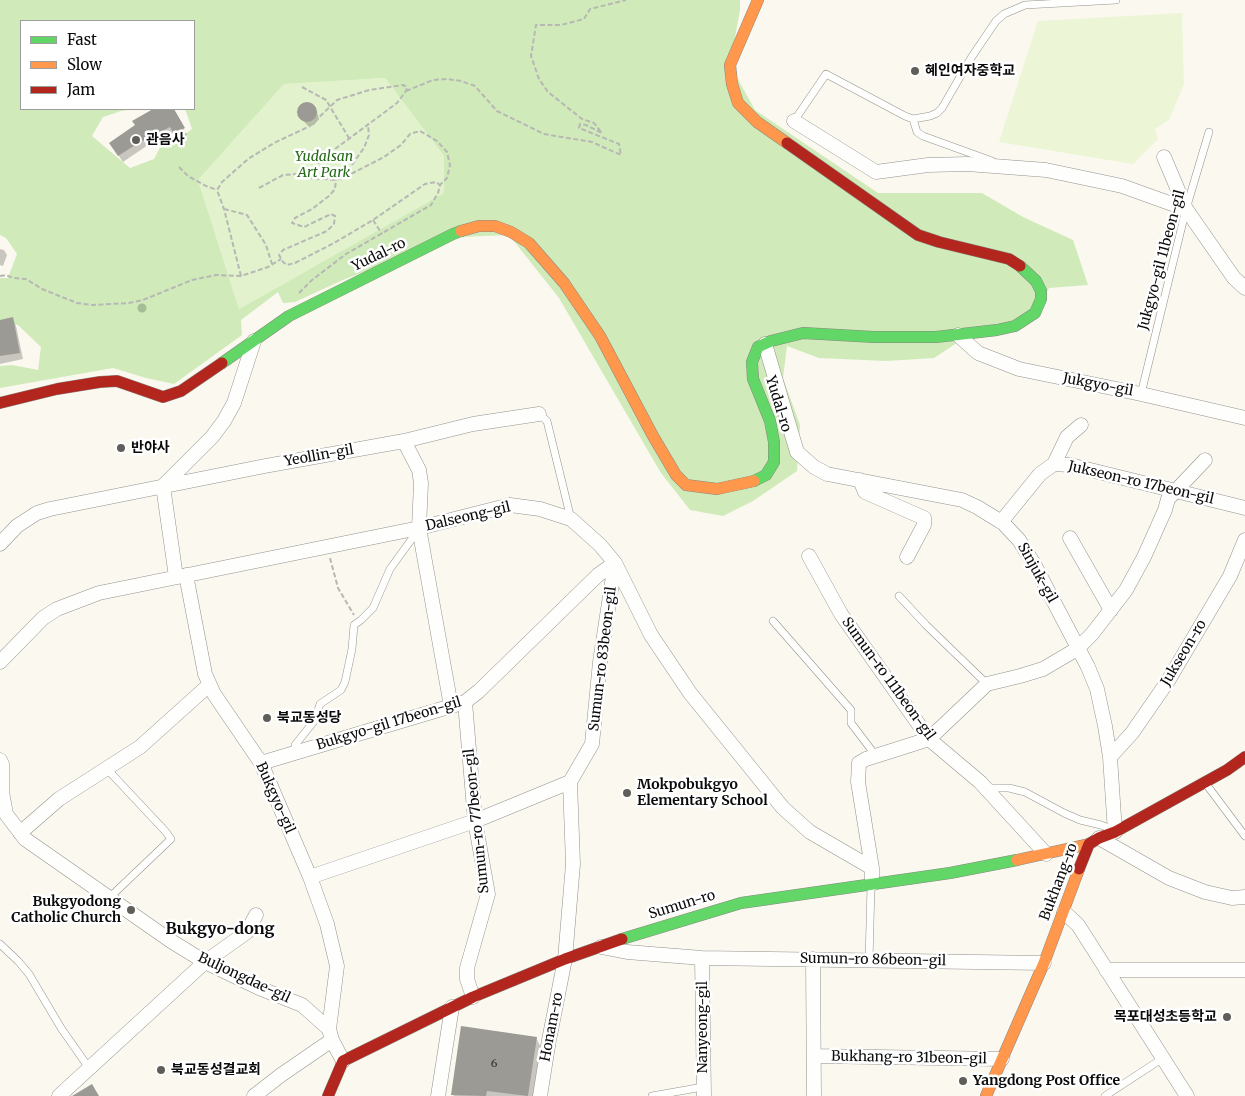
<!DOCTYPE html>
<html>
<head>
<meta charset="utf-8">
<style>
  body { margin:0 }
  #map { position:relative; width:1245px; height:1096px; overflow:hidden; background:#faf8ef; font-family:Merriweather,serif }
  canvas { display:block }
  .legend { position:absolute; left:20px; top:20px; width:175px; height:90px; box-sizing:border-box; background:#fff; border:1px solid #9d9d9d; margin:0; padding:6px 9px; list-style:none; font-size:15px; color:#0b0b0b }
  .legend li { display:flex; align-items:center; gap:10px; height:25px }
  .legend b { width:25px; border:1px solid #9d9d9d }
</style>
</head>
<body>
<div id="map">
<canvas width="1245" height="1096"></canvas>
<ul class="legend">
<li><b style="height:6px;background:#63d668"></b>Fast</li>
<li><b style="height:6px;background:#ff974d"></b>Slow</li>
<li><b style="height:6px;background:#b3261e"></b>Jam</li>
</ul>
</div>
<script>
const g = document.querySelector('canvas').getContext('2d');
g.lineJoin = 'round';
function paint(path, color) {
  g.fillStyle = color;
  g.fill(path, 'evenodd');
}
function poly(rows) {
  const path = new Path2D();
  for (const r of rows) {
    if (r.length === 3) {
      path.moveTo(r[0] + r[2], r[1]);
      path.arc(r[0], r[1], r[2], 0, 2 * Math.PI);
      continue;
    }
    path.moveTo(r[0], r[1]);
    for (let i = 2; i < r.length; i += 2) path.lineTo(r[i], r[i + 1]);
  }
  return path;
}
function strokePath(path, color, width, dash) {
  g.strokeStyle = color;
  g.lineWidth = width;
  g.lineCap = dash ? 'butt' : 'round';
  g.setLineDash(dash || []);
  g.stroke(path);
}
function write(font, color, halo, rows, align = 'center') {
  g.font = font + ' Merriweather,"Noto Sans KR",serif';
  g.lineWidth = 5;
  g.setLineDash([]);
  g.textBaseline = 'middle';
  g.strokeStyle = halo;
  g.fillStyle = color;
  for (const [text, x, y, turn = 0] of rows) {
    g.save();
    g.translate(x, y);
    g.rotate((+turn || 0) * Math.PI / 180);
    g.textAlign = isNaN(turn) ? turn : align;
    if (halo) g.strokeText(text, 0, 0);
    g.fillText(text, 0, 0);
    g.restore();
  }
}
paint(poly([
  [385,78,444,156,444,193,239,309,198,180,284,84]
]), '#e1f2cc');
paint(poly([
  [0,0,740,0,740,10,730,65,755,110,878,193,982,193,1023,217,1073,240,1088,285,1049,288,1025,327,972,333,934,358,886,361,819,358,787,346,783,378,800,425,797,471,753,501,723,516,690,510,661,473,559,298,509,235,460,237,345,279,295,302,283,303,278,292,241,320,242,335,174,384,146,378,113,368,0,388,0,366,12,365,38,370,41,347,18,325,0,320,0,278,8,278,17,254,6,238,0,235],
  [21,21,194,21,194,109,185,109,192,129,171,144,162,144,154,159,130,168,92,136,103,117,121,111,136,109,21,109],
  [385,78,444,156,444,193,239,309,198,180,284,84]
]), '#d0ebb9');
paint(poly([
  [1182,13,1184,84,1169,120,1155,129,1158,139,1133,164,999,142,1038,21]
]), '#ecf6d6');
paint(poly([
  [308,103,315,107,317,112,319,119,314,125,308,126,299,116,298,110,302,104],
  [155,109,159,109,162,112,168,109,172,109,187,135,179,140,175,132,149,147,148,145,123,162,114,149,136,126,134,121],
  [0,249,4,250,7,255,3,266,0,265],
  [142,308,4.5],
  [13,319,16,326,23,359,0,364,0,321],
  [536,1038,544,1053,538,1096,453,1096]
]), '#0003');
paint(poly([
  [307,112,10],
  [153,109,174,109,185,128,174,134,170,127,144,141,143,140,118,156,109,143,135,125,132,121],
  [13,317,20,353,0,356,0,320],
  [461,1026,537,1037,528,1096,487,1091,486,1096,451,1095],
  [92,1084,99,1096,72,1096]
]), '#9c9a95');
const lane = poly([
  [913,119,917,132,923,136,992,161],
  [794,121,826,74,905,116,913,119,930,116,937,113,942,108,971,58,996,21,1004,14,1025,5,1116,0],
  [1141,394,1186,209,1209,132],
  [539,414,547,421,571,519],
  [899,596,926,625,987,684],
  [773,621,851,710,851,723,876,756],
  [296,753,295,745,315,720,320,704,341,690,345,682,352,649,354,625,361,620,373,608,390,569,419,529],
  [107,769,166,832,171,839,109,898],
  [1206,784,1245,836],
  [986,788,1009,788,1025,792,1064,813,1080,820,1101,825,1111,829],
  [0,944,18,961,29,974,61,1028,89,1068],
  [869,961,871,886],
  [652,1096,703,1087],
  [1105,1096,1163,1058]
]);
const street = poly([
  [794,121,876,172,928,165,967,164,1046,170,1122,186,1186,209],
  [1164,157,1186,209,1234,278,1245,288],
  [958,335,978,353,1019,369,1141,394,1245,418],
  [765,344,797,452,814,467,827,474,962,500,977,507,1003,523,1019,540,1034,564,1088,667,1097,689,1105,726,1110,757,1115,832],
  [404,441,419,470,421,483,419,528,451,706],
  [1054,464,1067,437,1081,425],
  [860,480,865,492,924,518,924,525,907,557],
  [1001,522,1040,474,1054,464,1070,465,1245,508],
  [1070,538,1111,610],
  [0,544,17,526,37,513,50,509,265,466,404,441,473,424,539,414],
  [809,556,841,614,929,739,980,782,1046,854],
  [186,575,205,674,214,694,261,763,310,877,327,924,337,966,329,1029],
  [176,577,163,486,212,437,224,421,234,403,254,341],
  [0,662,43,618,57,609,99,593,419,528,510,505,540,509,571,519,600,545,615,563,651,635,690,693,783,808,810,832,872,868,872,884],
  [465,702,475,821,488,894,467,968,467,979,473,997],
  [1110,757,1132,733,1168,681,1230,576,1245,540],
  [0,760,2,764,2,792,6,814,25,839,171,941,205,962,259,988,302,1005,329,1029,332,1040,343,1061],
  [261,763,465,702,479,691,598,575,615,563],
  [20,833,59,799,140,747,209,685],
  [1099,838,1169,878,1205,892,1232,898,1245,897],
  [872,868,858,782,859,763,866,759,929,739,987,684,1020,676,1043,669,1077,649,1092,634,1126,590,1144,557,1165,510,1168,499,1205,460],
  [310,877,475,821,570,782],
  [1064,912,1078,925,1187,1096],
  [601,947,627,952,702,958,1044,963],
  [702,958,704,1096],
  [813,959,814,1096],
  [1106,970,1245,970],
  [815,1056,1002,1059],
  [59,1096,205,962,247,932,256,915],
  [254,1096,281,1075,332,1040],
  [438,1096,452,1007],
  [540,1096,549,1040,565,959,573,864,570,782,592,744,600,662,615,563]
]);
const fast = poly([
  [222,363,289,316,453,234,461,231],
  [754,481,766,475,774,462,774,442,770,421,753,379,752,362,758,347,771,341,803,333,874,337,936,337,997,330,1015,326,1035,313,1041,299,1041,291,1036,281,1020,266],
  [622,939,741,903,950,873,1017,860]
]);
const slow = poly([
  [758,0,730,65,732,84,738,103,757,122,787,143],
  [461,231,479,226,495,226,511,232,529,243,564,283,600,336,653,436,676,475,686,485,717,489,754,481],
  [1017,860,1089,844],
  [986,1096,1044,963,1079,869]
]);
const jam = poly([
  [787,143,918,235,939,242,1009,259,1020,266],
  [0,403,57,389,100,382,117,381,163,397,181,391,222,363],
  [1079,869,1089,844,1099,838,1115,832,1227,770,1245,757],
  [328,1096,343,1061,473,997,565,959,622,939]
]);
strokePath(lane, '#93928e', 8);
strokePath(street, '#93928e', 15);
strokePath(fast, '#898884', 12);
strokePath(slow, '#898884', 12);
strokePath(jam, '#898884', 12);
strokePath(poly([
  [302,87,326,100,349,138],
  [406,91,433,80,447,79,461,81,475,86,497,111,544,134,592,142,621,155,619,144,579,128,580,124,586,125,602,133,594,123,582,119,548,92,539,79,531,56,536,25,561,25,584,19,590,9,626,0],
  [179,167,188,176,206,186,217,190],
  [343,177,364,148,369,135,368,125],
  [259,188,283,175,296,174,310,178,336,180,345,177,384,157,401,145,410,134,420,131,437,141,447,152,450,165,447,178,440,185],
  [224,209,247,215,266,245,272,264],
  [373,220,382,234],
  [0,276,6,275,13,278,26,279,42,289,77,303,92,305,129,303,143,300,192,280,216,275,241,276,268,267,281,259],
  [241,276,224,209,217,190,222,182,248,159,274,143,310,126,337,100,369,90,403,85,407,87,406,91,397,103,327,155,304,176],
  [299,293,312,280,346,254,431,205,438,193,440,185,436,182,425,184,373,220,334,243,295,263,287,265,283,262,279,255,283,250,327,231,334,224,335,216,331,214,304,227,292,223,295,218,312,209,329,196,335,189,336,180],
  [330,558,338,588,354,615]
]), '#b7b7b5', 2, [5, 2.5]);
strokePath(lane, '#fefefd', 7);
strokePath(street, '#fefefd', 14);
strokePath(fast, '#63d668', 11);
strokePath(slow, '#ff974d', 11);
strokePath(jam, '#b3261e', 11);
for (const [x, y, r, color] of [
  [915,71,5,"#5f5e5b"],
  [136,140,5,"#5f5e5b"],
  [121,448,5,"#5f5e5b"],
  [267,718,5,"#5f5e5b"],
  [627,793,5,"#5f5e5b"],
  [131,910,5,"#5f5e5b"],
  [1227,1017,5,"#5f5e5b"],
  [161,1070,5,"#5f5e5b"],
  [963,1081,5,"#5f5e5b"]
]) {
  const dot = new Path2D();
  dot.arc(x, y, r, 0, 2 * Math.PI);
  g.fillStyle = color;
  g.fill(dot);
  strokePath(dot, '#fff', 2);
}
write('11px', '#2f2f2e', null, [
  ["6",494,1064]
]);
write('bold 14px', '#0b0b0b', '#fff', [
  ["혜인여자중학교",925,71],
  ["관음사",146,140],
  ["반야사",131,448],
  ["북교동성당",277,718],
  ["Mokpobukgyo",637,785],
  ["Elementary School",637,801],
  ["Bukgyodong",121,902,"right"],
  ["Catholic Church",121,918,"right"],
  ["목포대성초등학교",1217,1017,"right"],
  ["북교동성결교회",171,1070],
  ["Yangdong Post Office",973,1081]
], 'left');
write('italic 14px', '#236916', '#fff', [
  ["Yudalsan",324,157],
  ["Art Park",324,173]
]);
write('14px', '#0b0b0b', '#fff', [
  ["Yudal-ro",379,255,-26],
  ["Jukgyo-gil 11beon-gil",1162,260,-75],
  ["Jukgyo-gil",1098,385,11],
  ["Yudal-ro",778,404,73],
  ["Yeollin-gil",319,456,-10],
  ["Jukseon-ro 17beon-gil",1141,483,13],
  ["Dalseong-gil",468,517,-13],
  ["Sinjuk-gil",1037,573,61],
  ["Jukseon-ro",1184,653,-59],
  ["Sumun-ro 83beon-gil",603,659,-83],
  ["Sumun-ro 111beon-gil",888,679,54],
  ["Bukgyo-gil 17beon-gil",389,724,-17],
  ["Bukgyo-gil",275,798,66],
  ["Sumun-ro 77beon-gil",477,821,-96],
  ["Bukhang-ro",1059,882,-69],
  ["Sumun-ro",682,905,-17],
  ["Sumun-ro 86beon-gil",873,960,1],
  ["Buljongdae-gil",244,978,25],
  ["Honam-ro",552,1027,-79],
  ["Nanyeong-gil",703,1027,-90],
  ["Bukhang-ro 31beon-gil",909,1058,1]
]);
write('bold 16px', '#0b0b0b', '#fff', [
  ["Bukgyo-dong",220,929]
]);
</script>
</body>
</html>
